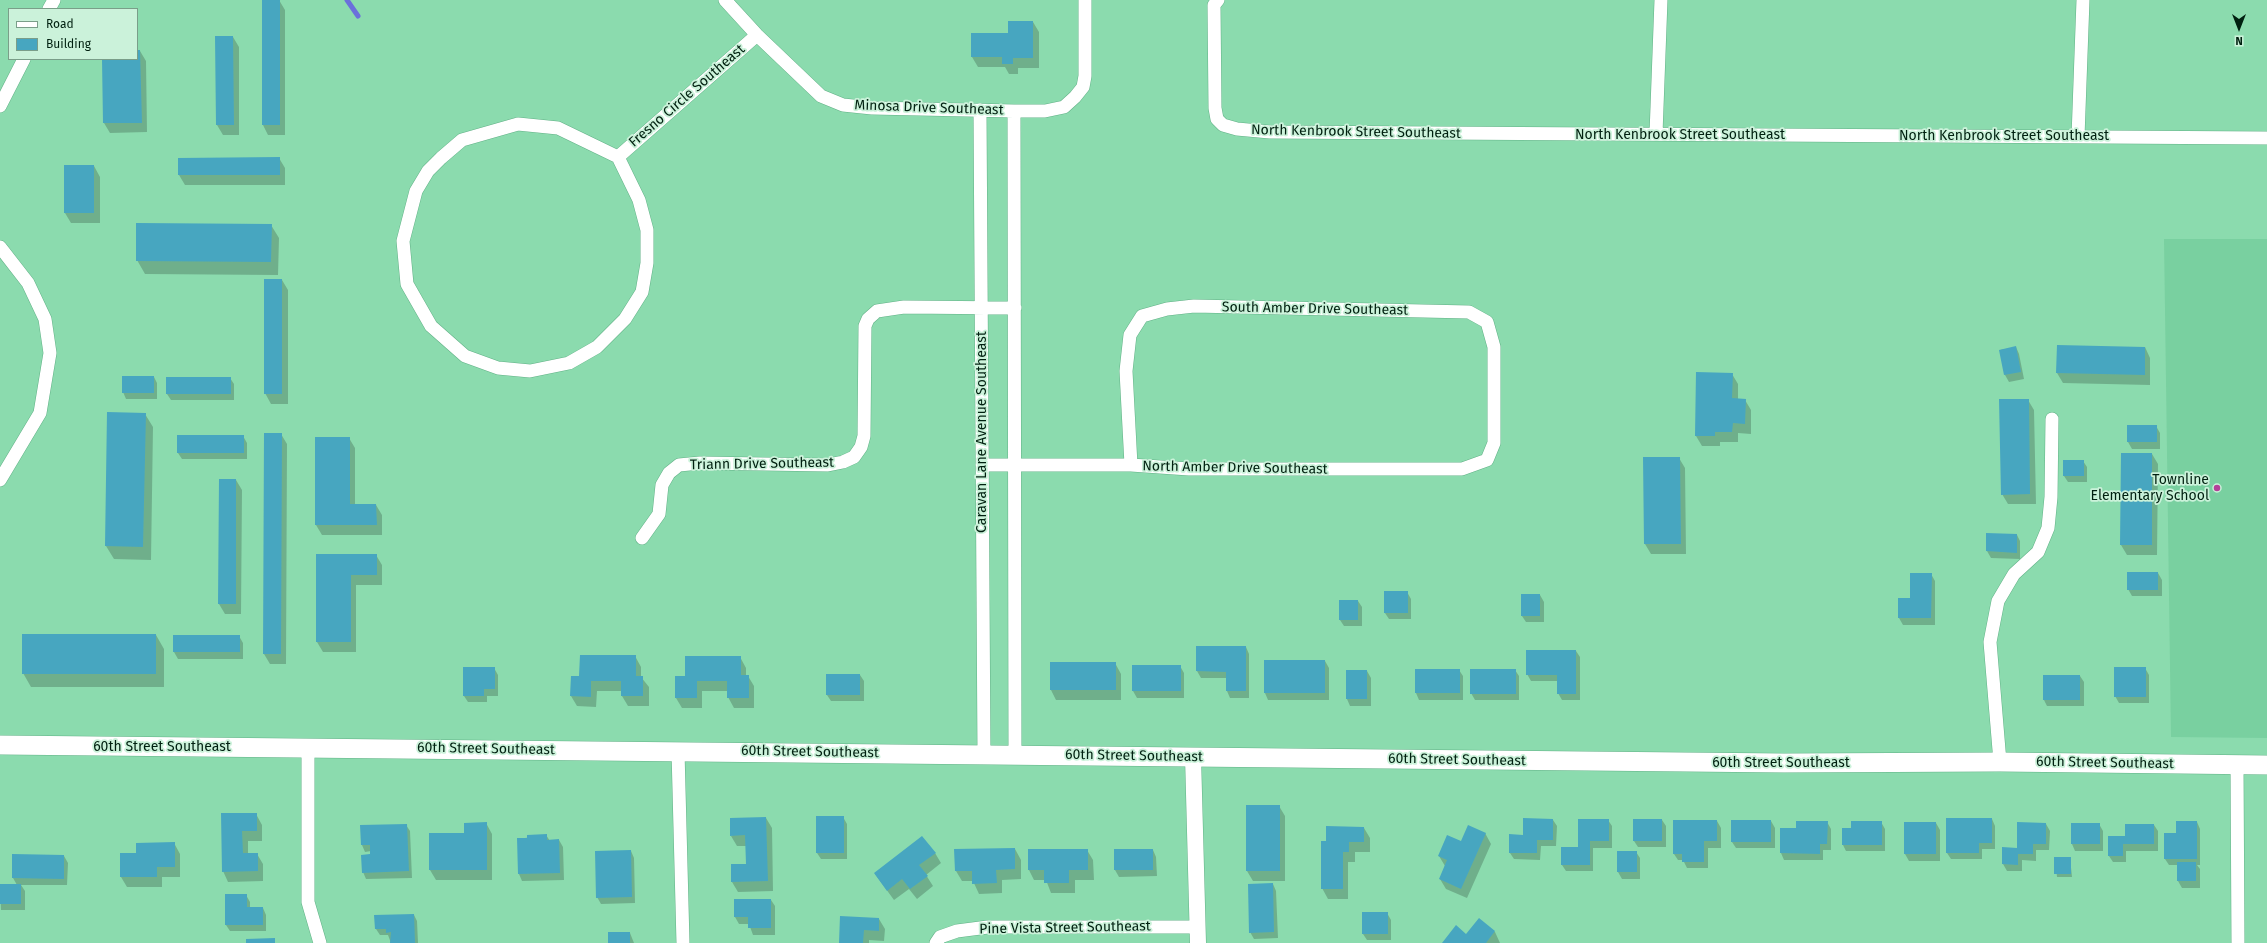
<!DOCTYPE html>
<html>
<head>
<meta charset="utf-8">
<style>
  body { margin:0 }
  #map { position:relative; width:2267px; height:943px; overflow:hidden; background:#8bdbae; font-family:"Fira Sans",sans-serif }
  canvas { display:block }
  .legend { position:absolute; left:8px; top:8px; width:130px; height:52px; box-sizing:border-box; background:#cbf2da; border:1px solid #7a9e89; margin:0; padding:5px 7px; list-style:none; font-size:12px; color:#002010 }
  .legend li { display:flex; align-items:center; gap:8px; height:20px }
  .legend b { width:20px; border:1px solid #7a9e89 }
  .north { position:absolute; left:2219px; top:8px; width:40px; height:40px; -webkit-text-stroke:3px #cbf2da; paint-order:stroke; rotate:180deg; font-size:11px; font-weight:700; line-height:16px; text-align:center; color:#002010 }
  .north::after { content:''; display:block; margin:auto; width:14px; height:18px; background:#002010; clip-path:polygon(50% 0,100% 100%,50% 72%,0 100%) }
</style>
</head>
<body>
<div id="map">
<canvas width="2267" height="943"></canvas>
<ul class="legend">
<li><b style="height:5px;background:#fff"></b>Road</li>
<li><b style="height:11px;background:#47a6c0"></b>Building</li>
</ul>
<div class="north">N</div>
</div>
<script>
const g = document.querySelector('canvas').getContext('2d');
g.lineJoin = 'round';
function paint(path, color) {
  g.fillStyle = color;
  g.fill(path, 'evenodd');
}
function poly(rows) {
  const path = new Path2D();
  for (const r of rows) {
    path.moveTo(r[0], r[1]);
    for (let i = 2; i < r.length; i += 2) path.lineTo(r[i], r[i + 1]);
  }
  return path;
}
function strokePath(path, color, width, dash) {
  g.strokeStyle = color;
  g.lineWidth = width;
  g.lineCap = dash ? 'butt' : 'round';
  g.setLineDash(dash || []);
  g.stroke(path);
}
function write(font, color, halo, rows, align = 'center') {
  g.font = font + ' "Fira Sans",sans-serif';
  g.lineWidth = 3.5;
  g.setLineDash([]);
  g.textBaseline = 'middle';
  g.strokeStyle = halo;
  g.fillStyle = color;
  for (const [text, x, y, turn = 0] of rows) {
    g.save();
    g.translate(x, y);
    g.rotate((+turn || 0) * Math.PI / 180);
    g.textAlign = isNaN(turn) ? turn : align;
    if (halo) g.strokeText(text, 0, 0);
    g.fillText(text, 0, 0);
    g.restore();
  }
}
paint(poly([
  [2164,239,2267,239,2267,738,2171,737]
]), '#79d0a0');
paint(poly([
  [263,0,279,0,285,10,285,135,268,135,263,125],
  [1033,22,1039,32,1039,68,1018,68,1018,74,1009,74,1005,67,978,67,972,57,972,34,1009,34],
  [233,37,239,47,239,135,223,135,217,125],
  [137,51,140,51,146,61,147,132,110,133,104,123,103,59,137,59],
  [279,158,285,168,285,185,185,185,179,175],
  [94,166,100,177,100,223,71,223,65,213],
  [271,225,279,238,278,275,145,274,137,260],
  [282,280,288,290,288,404,271,404,265,393],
  [2016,347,2019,354,2024,379,2009,382,2005,375,2000,350],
  [2145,347,2150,358,2150,385,2063,383,2057,373],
  [1732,374,1738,384,1738,399,1745,400,1751,410,1751,434,1738,433,1738,442,1720,442,1720,446,1702,446,1696,436],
  [154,377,157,383,157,399,126,399,123,392],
  [230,378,234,384,234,400,171,400,167,394],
  [2028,400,2034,410,2036,504,2008,504,2002,494],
  [145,414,153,427,151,560,114,559,106,546],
  [2128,426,2156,426,2160,433,2160,449,2132,449,2128,442],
  [281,434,287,444,286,664,270,664,264,654],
  [243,436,247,443,247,459,182,459,178,453],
  [349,438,355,448,355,505,376,505,382,515,382,535,322,535,316,525],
  [2152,454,2158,464,2157,555,2127,555,2121,545],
  [1644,458,1679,458,1685,468,1686,554,1651,554,1645,544],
  [2083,461,2087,467,2087,482,2068,482,2064,476],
  [236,480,242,490,241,614,225,614,219,604],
  [1987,534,2017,535,2020,541,2020,559,1991,558,1987,551],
  [317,555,376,555,382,565,382,585,356,585,356,652,323,652,317,642],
  [2158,573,2162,580,2162,596,2132,596,2128,589],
  [1931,574,1935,581,1935,625,1903,625,1899,618,1899,599,1911,599],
  [1407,592,1411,599,1411,619,1389,619,1385,613],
  [1540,595,1544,602,1544,622,1526,622,1522,616],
  [1358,601,1362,607,1362,626,1344,626,1340,620],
  [156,635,164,649,164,687,31,687,23,673],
  [174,636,239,636,243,643,243,659,178,659,174,652],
  [1246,647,1249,654,1249,698,1230,698,1227,691,1227,678,1201,678,1197,671],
  [1576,651,1580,657,1580,700,1562,700,1558,693,1558,681,1531,681,1527,674],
  [635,656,641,667,641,677,649,687,649,706,628,706,622,696,622,691,597,691,596,707,577,706,571,696,580,677],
  [740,657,746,668,746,676,748,676,754,686,754,708,734,708,728,697,728,691,702,691,702,708,682,708,676,698,686,677],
  [1325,661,1329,668,1329,700,1268,700,1265,693],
  [1051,663,1115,663,1121,674,1121,700,1056,700,1051,690],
  [1133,666,1180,666,1184,673,1184,698,1137,698,1133,691],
  [494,668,498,675,498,696,487,696,487,702,468,702,464,696],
  [2145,668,2149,675,2149,703,2119,703,2115,696],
  [1459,670,1463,676,1463,700,1419,700,1416,693],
  [1515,670,1519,676,1519,700,1475,700,1471,693],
  [1347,671,1367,671,1371,678,1371,706,1350,706,1347,699],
  [860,675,864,681,864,701,831,701,827,695],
  [2080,676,2084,682,2084,706,2047,706,2044,700],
  [1279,806,1285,816,1285,881,1253,881,1247,871],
  [222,814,256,814,262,825,262,841,248,841,248,854,257,854,263,864,263,881,228,882,223,871],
  [843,817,847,824,847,859,821,859,817,853],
  [766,818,772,828,773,891,738,892,732,882,747,865,746,846,737,846,731,836],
  [1992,819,1995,826,1995,849,1982,849,1982,859,1951,859,1947,853],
  [1553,820,1557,826,1556,846,1541,846,1540,860,1514,859,1510,853,1524,836],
  [1608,820,1612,826,1612,848,1593,848,1593,871,1566,871,1562,865],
  [1662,820,1666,826,1666,847,1638,847,1634,841],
  [1717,821,1721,828,1721,848,1708,848,1708,868,1687,868,1683,860,1678,860,1674,854],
  [1771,821,1775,828,1775,848,1736,848,1732,842],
  [1827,822,1831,829,1831,850,1823,850,1823,860,1784,860,1781,853,1797,829],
  [1881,822,1885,829,1885,851,1846,851,1843,845,1852,829],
  [2197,822,2200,829,2200,865,2197,865,2200,869,2200,888,2182,888,2178,881,2178,865,2169,865,2165,859,2177,834],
  [486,823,492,834,492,880,436,880,430,870,430,834,465,834],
  [1936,823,1940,830,1940,861,1909,861,1905,854],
  [2046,824,2050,831,2049,850,2036,850,2036,861,2022,860,2022,871,2007,871,2003,864],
  [2072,824,2099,824,2103,831,2103,851,2075,851,2072,844],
  [406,825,410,831,412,878,366,879,363,872,371,855,371,851,365,852,362,845],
  [2154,825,2158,831,2158,851,2126,851,2126,862,2113,862,2109,856,2126,837],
  [1364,828,1370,838,1370,852,1355,852,1355,862,1348,862,1348,899,1328,899,1322,888,1327,842],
  [1485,833,1491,844,1467,898,1446,889,1440,879,1445,866,1439,856,1461,843],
  [546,835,550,841,559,840,563,847,564,880,522,881,519,874,518,839],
  [174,843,180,854,180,877,162,877,162,887,127,887,121,877,121,854,137,854],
  [1015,849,1021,860,1021,879,1002,880,1002,893,979,894,973,881,962,881,956,871],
  [1087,850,1093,860,1094,880,1075,880,1075,893,1051,893,1046,880,1034,880,1029,870],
  [1115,850,1153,850,1156,857,1157,876,1119,877,1115,870],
  [631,851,634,858,635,903,601,904,597,897],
  [1636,852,1640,858,1640,879,1622,879,1618,872],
  [935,853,941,863,926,875,933,886,917,899,909,889,894,900,875,874],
  [13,855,64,856,68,863,67,885,21,885,25,891,25,910,1,910,0,885,17,885,13,878],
  [2055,858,2070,858,2072,877,2057,877],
  [1273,884,1276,891,1278,938,1254,939,1250,932],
  [246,895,250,902,250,908,263,908,266,915,266,931,230,931,226,925],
  [771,900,775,906,775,935,753,935,749,924,739,924,735,917],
  [1387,913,1391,920,1391,940,1367,940,1363,934],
  [414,915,417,921,418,943,391,943,388,935,380,935,376,929],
  [879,919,885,929,884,941,869,940,869,943,840,943],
  [1479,920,1495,932,1500,943,1443,943,1467,935],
  [630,933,634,943,609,943]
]), '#0003');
strokePath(poly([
  [347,0,358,16]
]), '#6b70db', 5);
paint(poly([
  [262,0,280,0,280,125,262,125],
  [1008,21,1033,21,1033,58,1013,58,1013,64,1002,64,1002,57,971,57,971,33,1008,33],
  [215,36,233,36,234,125,216,125],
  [137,50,140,50,142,123,103,123,102,59,137,59],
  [280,157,280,175,178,175,178,158],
  [64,165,94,165,94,213,64,213],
  [136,223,272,224,271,262,136,261],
  [264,279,282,279,282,394,264,394],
  [2057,345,2145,347,2145,375,2056,373],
  [2016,346,2021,372,2004,375,1999,350],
  [1696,372,1733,373,1732,398,1746,399,1745,424,1733,423,1732,432,1715,432,1715,436,1695,436],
  [122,376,154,376,154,393,122,393],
  [166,377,231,377,231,394,166,394],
  [1999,399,2029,399,2030,494,2001,495],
  [107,412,146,413,143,547,105,546],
  [2127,425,2157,425,2157,442,2127,442],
  [264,433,282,433,281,654,263,654],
  [177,435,244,435,244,453,177,453],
  [315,437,350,437,350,504,376,504,377,525,315,525],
  [2121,453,2152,453,2152,545,2120,545],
  [1643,457,1680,457,1681,544,1644,544],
  [2063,460,2084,460,2084,476,2063,476],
  [219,479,236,479,236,604,218,604],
  [1986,533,2017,534,2017,553,1986,551],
  [316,554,377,554,377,575,351,575,351,642,316,642],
  [2127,572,2158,572,2158,590,2127,590],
  [1910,573,1932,573,1931,618,1898,618,1898,598,1910,598],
  [1384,591,1408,591,1408,613,1384,613],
  [1521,594,1540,594,1540,616,1521,616],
  [1339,600,1358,600,1358,620,1339,620],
  [22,634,156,634,156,674,22,674],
  [173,635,240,635,240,652,173,652],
  [1196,646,1246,646,1246,691,1226,691,1226,672,1196,671],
  [1526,650,1576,650,1576,694,1557,694,1557,675,1526,675],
  [580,655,636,655,636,676,643,676,643,696,621,696,621,681,591,681,591,697,570,696,571,676,579,676],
  [685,656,741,656,741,675,749,675,749,698,727,698,727,681,697,681,697,698,675,698,675,676,685,676],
  [1264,660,1325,660,1325,693,1264,693],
  [1050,662,1116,662,1116,690,1050,690],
  [1132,665,1181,665,1181,691,1132,691],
  [463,667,495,667,495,689,484,689,484,696,463,696],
  [2114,667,2146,667,2146,697,2114,697],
  [1415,669,1460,669,1460,693,1415,693],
  [1470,669,1516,669,1516,694,1470,694],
  [1346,670,1367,670,1367,699,1346,699],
  [826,674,860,674,860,695,826,695],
  [2043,675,2080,675,2080,700,2043,700],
  [1246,805,1280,805,1280,871,1246,871],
  [221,813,257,813,257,831,242,831,243,853,258,853,258,871,222,872],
  [816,816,844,816,844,853,816,853],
  [766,817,768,881,731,882,731,864,746,864,745,835,730,836,730,818],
  [1523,818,1553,819,1553,840,1537,840,1537,853,1509,853,1509,834,1523,835],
  [1946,818,1992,818,1992,843,1979,843,1979,853,1946,853],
  [1578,819,1609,819,1609,841,1590,841,1590,865,1561,865,1561,847,1578,847],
  [1633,819,1662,819,1662,841,1633,841],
  [1673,820,1717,820,1717,841,1704,841,1704,862,1682,862,1682,854,1673,854],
  [1731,820,1771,820,1771,842,1731,842],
  [1796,821,1828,821,1827,844,1820,844,1820,854,1780,853,1780,828,1796,828],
  [1851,821,1882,821,1882,845,1842,845,1842,828,1851,828],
  [2176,821,2197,821,2197,859,2164,859,2164,833,2176,833],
  [487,822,487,870,429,870,429,833,464,833,464,823],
  [1904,822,1936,822,1936,854,1904,854],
  [2017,822,2046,823,2046,844,2033,844,2033,854,2018,854,2018,865,2002,864,2002,847,2017,848],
  [2071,823,2100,823,2100,844,2071,844],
  [407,824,409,871,362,873,361,855,370,854,370,845,361,845,360,825],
  [2125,824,2154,824,2154,844,2123,844,2123,856,2108,856,2108,836,2125,836],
  [1468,825,1486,833,1461,889,1439,879,1447,860,1438,856,1447,835,1461,841],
  [1326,826,1364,827,1364,842,1349,842,1349,852,1343,852,1343,889,1321,889,1321,841,1326,841],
  [547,834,547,840,559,839,560,873,518,874,517,838,527,838,527,835],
  [922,836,936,853,919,865,928,876,910,889,902,879,887,891,874,873],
  [175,842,175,867,157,867,157,877,120,877,120,853,136,853,136,843],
  [1015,848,1015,869,996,870,997,883,972,884,972,871,955,871,954,849],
  [1028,849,1088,849,1088,870,1069,870,1069,883,1044,883,1044,870,1028,870],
  [1114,849,1153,849,1153,870,1114,870],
  [631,850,632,897,596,898,595,851],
  [1617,851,1637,851,1637,872,1617,872],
  [12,854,64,855,64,879,12,878],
  [2054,857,2071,857,2071,874,2054,874],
  [2177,862,2196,862,2196,881,2177,881],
  [1273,883,1274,932,1249,933,1248,884],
  [0,884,21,884,21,904,0,904],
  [225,894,247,894,247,907,263,907,263,925,225,925],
  [734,899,771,899,771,928,748,928,748,917,734,917],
  [1362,912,1388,912,1388,934,1362,934],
  [414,914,415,943,390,943,391,932,386,933,386,929,375,929,374,915],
  [840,916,879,918,879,931,864,930,863,943,839,943],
  [1479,918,1495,931,1486,943,1442,943,1456,925,1466,934],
  [608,932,630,932,630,943,608,943],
  [275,938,275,943,246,943,246,939]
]), '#47a6c0');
const minor = poly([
  [725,0,757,35,821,96,843,105,872,108,1014,111,1045,111,1064,107,1075,97,1083,87,1085,76,1085,0],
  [1218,0,1214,5,1215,108,1217,119,1223,125,1237,129,1270,132,2267,138],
  [49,9,54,0],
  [0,106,24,59],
  [980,110,984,754],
  [1014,111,1015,754],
  [518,124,558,128,618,157,639,200,647,230,647,263,642,292,625,319,597,347,569,363,530,371,498,368,465,356,431,326,407,284,403,241,416,191,428,171,441,158,462,140,518,124],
  [1656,134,1661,0],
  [2078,137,2083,0],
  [618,157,757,35],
  [0,247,28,283,45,319,50,353,40,413,0,480],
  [982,465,1131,465,1189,469,1462,469,1487,460,1494,443,1494,347,1487,322,1469,312,1194,306,1167,309,1142,316,1130,335,1126,371,1131,465],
  [642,538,659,514,662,485,669,473,679,465,700,463,828,465,843,462,854,457,861,447,864,436,865,326,868,319,877,311,904,307,1015,308],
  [308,748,308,902,320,943],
  [678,751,683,943],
  [2000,762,1990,642,1998,601,2014,574,2038,552,2048,528,2051,497,2052,419],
  [2237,764,2238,943],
  [936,943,940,937,957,931,988,927,1198,927]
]);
const tertiary = poly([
  [1193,756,1198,943]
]);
const secondary = poly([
  [0,745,1784,763,2000,762,2267,765]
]);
strokePath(minor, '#61b186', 14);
strokePath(tertiary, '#61b186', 17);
strokePath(secondary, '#61b186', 20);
strokePath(minor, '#fff', 13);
strokePath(tertiary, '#fff', 16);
strokePath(secondary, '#fff', 19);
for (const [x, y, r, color] of [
  [2217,488,4,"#b44099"]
]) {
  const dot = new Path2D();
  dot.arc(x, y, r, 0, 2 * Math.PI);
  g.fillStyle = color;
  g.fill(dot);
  strokePath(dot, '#cbf2da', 1.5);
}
write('14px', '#002010', '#cbf2da', [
  ["Fresno Circle Southeast",687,96,-41],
  ["Minosa Drive Southeast",929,108,2],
  ["North Kenbrook Street Southeast",1356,132,1],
  ["North Kenbrook Street Southeast",1680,135],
  ["North Kenbrook Street Southeast",2004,136],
  ["South Amber Drive Southeast",1315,309,1],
  ["Caravan Lane Avenue Southeast",982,432,-90],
  ["Triann Drive Southeast",762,464,-1],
  ["North Amber Drive Southeast",1235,468,1],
  ["60th Street Southeast",162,747],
  ["60th Street Southeast",486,749,1],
  ["60th Street Southeast",810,752,1],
  ["60th Street Southeast",1134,756,1],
  ["60th Street Southeast",1457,760,1],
  ["60th Street Southeast",1781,763],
  ["60th Street Southeast",2105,763,1],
  ["Pine Vista Street Southeast",1065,928,-1]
]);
write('14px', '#002010', '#cbf2da', [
  ["Townline",2209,480],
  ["Elementary School",2209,496]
], 'right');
</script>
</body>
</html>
